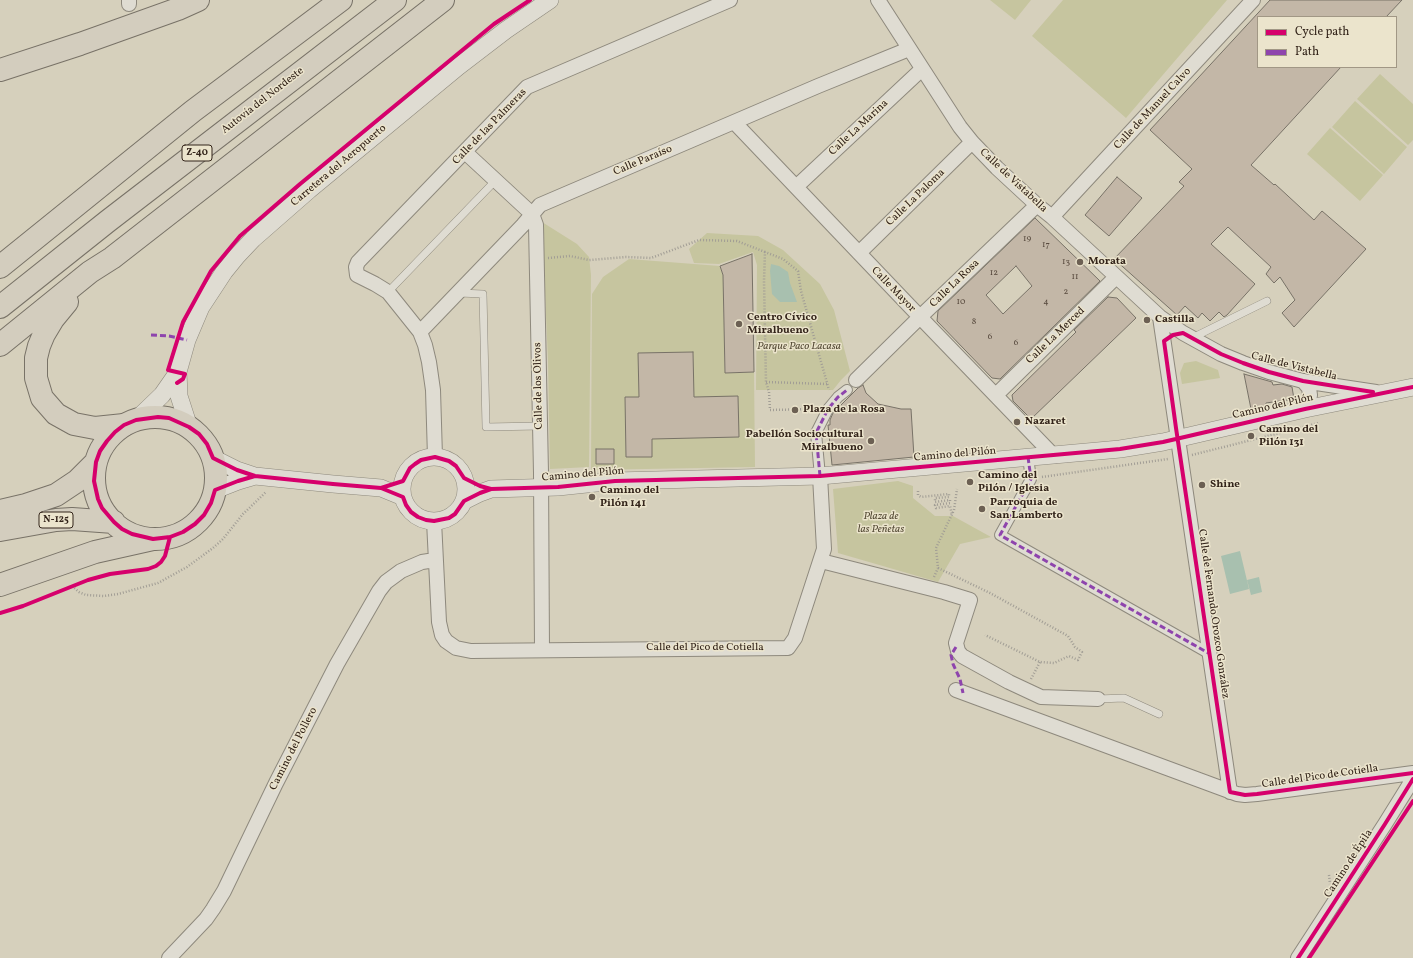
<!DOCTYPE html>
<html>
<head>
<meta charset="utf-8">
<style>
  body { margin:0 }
  #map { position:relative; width:1413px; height:958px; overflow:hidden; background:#d6d0bc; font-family:Vollkorn,serif }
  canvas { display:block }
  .legend { position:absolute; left:1257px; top:16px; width:140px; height:52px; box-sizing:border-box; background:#ebe4cc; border:1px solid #a19785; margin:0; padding:5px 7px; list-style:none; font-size:12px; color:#33241a }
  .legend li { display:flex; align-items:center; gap:8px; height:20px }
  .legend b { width:20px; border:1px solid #a19785 }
</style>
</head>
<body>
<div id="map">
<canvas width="1413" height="958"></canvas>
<ul class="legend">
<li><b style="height:5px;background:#d6006c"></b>Cycle path</li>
<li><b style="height:5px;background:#8e44ad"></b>Path</li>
</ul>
</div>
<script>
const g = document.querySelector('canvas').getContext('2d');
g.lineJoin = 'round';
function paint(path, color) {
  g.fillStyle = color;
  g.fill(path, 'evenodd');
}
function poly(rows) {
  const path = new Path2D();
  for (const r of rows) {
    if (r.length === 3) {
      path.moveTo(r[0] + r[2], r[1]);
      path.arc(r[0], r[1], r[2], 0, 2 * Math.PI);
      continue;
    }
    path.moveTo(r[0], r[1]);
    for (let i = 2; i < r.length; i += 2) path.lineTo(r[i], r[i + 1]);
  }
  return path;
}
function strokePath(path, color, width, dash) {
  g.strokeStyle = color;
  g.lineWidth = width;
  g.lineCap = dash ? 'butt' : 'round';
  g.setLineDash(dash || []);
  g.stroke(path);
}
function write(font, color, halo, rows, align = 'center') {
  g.font = font + ' Vollkorn,serif';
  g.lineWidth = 3;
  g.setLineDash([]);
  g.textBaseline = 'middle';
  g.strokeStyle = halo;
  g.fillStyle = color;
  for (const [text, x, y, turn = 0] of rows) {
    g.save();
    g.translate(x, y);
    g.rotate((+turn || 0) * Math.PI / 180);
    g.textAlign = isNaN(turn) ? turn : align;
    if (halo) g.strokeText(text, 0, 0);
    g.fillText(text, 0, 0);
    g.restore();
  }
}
paint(poly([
  [990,0,1031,0,1015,20],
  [1063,0,1227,0,1126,118,1032,36],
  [1380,74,1413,104,1413,140,1408,145,1357,99],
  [1355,101,1407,147,1384,174,1332,127],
  [1330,128,1383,175,1360,201,1307,154],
  [542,222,577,244,589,257,591,275,589,467,550,469,548,361],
  [707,233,758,236,783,250,820,284,834,310,850,371,841,380,833,390,756,390,757,265,753,252,719,264,694,263,689,249],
  [629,259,720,266,723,275,725,373,754,372,755,467,591,470,592,294,603,277],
  [1196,361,1218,370,1220,378,1182,384,1180,373,1184,363],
  [898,481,913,486,913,498,935,516,953,516,991,537,960,544,938,582,838,553,833,489]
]), '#c6c59f');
paint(poly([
  [771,264,779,266,788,272,790,283,797,302,780,302,772,294,770,271],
  [1240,551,1249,589,1230,594,1221,556],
  [1259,577,1262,592,1251,595,1247,580]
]), '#a8c0af');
const building = poly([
  [1270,0,1402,0,1386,17,1258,17,1258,67,1341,67,1251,165,1274,185,1275,184,1314,220,1322,211,1366,249,1294,327,1282,313,1295,300,1280,277,1274,283,1266,274,1271,267,1228,227,1211,244,1255,284,1227,315,1224,317,1219,312,1210,321,1202,313,1198,318,1185,306,1177,315,1114,259,1184,186,1179,182,1192,169,1150,130,1270,0],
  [1117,177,1142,198,1109,236,1085,215,1117,177],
  [1035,218,1100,281,1000,379,992,378,937,321,938,311,1035,218],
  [1016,266,1032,286,1003,314,986,295,1016,266],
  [752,254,754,372,725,373,723,275,720,266,752,254],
  [1108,297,1117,298,1136,318,1031,419,1013,401,1012,395,1076,332,1074,330,1108,297],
  [693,352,694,397,738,396,739,437,652,439,652,457,626,457,625,397,639,397,638,353,693,352],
  [1244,374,1272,382,1273,385,1282,384,1292,387,1294,399,1266,403,1266,407,1251,409,1244,374],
  [863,385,866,393,878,404,901,409,911,409,914,457,832,465,828,425,830,425,830,420,833,413,858,388,863,385],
  [596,449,614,449,614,464,596,464,596,449]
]);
paint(building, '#c3b7a7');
strokePath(building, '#787267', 1);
const service = poly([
  [388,292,495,181],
  [459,293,483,294,486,427,539,426],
  [1192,338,1267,301],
  [1098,699,1124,698,1159,714]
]);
const pedestrian = poly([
  [1028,457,1031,479,1000,535,1210,654],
  [820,476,816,433,828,409,838,397,847,390]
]);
const minor = poly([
  [878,0,960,127,972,142,997,168,1037,205,1052,217,1160,317,1183,333,1221,354,1243,363,1269,372,1303,381,1376,392],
  [129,4,129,0],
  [734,122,920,317,1054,456],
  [465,152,532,214,536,225,541,473,542,650],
  [796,187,922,69],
  [1052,217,1253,0],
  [859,253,972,142],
  [1160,317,1230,792],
  [420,332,523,225,540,205,818,86,909,49],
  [856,380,920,317,1037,205],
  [1303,381,1309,388,1310,395,1309,401,1305,409],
  [996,395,1116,277],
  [435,457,433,390,429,362,425,345,420,332,388,292,375,284,357,275,356,267,358,262,527,87,730,0],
  [434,521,439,622,442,635,446,641,456,648,471,651,788,648,795,638,824,549,820,476],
  [821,561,944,592,970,600,956,643,958,651,962,656,1009,682,1041,697,1098,699],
  [956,690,1237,794,1245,795,1257,794,1413,773],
  [169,958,206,919,213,909,224,891,276,783,337,664,379,591,386,582,401,571,422,562,435,560],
  [1298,958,1385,824,1413,779]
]);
const tertiary = poly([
  [136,420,162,395,178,372],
  [189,427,179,396,178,372,187,340,201,307,224,272,237,256,253,239,309,190,459,66,506,30,550,0],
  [434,489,32],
  [213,458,237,470,255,476,333,484,381,488,403,497],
  [215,490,238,481,255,476],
  [464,501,480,493,491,489,558,487,615,481,820,476,1120,449,1163,442,1305,409,1413,387]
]);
const trunk = poly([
  [155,478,61],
  [0,511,26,505,56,495,77,481,96,462],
  [0,530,56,520,72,519,114,522]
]);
const motorway = poly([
  [0,70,80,44,178,9,198,0],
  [0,267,193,111,341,0],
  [67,302,53,319,44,334,39,346,36,358,36,378,42,398,56,414,74,424,95,428,124,425],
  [0,307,108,221,395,0],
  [0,345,90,272,112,258,443,0],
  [0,585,95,552,153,539]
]);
strokePath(service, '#8e897d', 8);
strokePath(pedestrian, '#8e897d', 12);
strokePath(minor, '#8e897d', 16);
strokePath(tertiary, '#8e897d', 18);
strokePath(trunk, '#787267', 24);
strokePath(motorway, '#787267', 24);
strokePath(poly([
  [548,258,570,256,589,260,626,257,651,258,699,240,737,241,765,252],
  [766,382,827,384],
  [816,409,770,410,769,392,766,382,764,281,765,252,783,259,798,271,801,291,829,390],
  [1192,455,1319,423],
  [1042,477,1168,459],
  [918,491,918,495,921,497,949,494,949,497,935,498,935,502,950,500,950,503,935,505,936,508,950,506,952,515],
  [938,568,990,593,1068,636,1075,647,1082,652,1078,660,1069,656,1054,663,1040,662,985,635],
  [934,577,938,568,936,548,954,510,957,489],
  [72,586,79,592,86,595,104,596,118,594,158,583,187,567,213,548,223,539,243,514,266,492],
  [1031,679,1040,662],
  [1329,875,1330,884]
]), '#a19d95', 2.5, [1, 2]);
strokePath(service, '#dfdcd2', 7);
strokePath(pedestrian, '#dfdcd2', 10);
strokePath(minor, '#dfdcd2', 14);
strokePath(tertiary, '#dfdcd2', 17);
strokePath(trunk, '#d3cdbe', 22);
strokePath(motorway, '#d3cdbe', 22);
strokePath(poly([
  [151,335,169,336,187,340],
  [1028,457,1031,479,1000,535,1210,654],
  [820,476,816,433,828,409,838,397,847,390],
  [956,647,951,655,953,664,960,679,963,693]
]), '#8e44ad', 3, [6, 3]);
strokePath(poly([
  [177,383,183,379,185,374,168,370,183,322,211,271,240,236,300,184,494,24,530,0],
  [1373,392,1303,381,1269,372,1243,363,1221,354,1183,333,1173,335,1164,341,1176,428,1230,792,1245,795,1257,794,1413,773],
  [255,476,238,481,215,490,211,503,204,515,195,524,183,532,170,537,153,539,132,534,122,529,114,522,102,508,98,499,94,481,96,462,100,451,107,441,115,432,124,425,136,420,158,417,169,418,189,427,199,434,207,444,213,458,237,470,255,476,333,484,381,488,403,497,406,505,411,512,418,517,426,520,434,521,449,518,455,514,464,501,480,493,491,489,558,487,615,481,820,476,1120,449,1163,442,1305,409,1413,387],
  [381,488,403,481,410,468,415,464,421,460,435,457,449,461,456,466,464,478,480,486,491,489],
  [0,613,23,606,88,580,110,574,148,569,156,566,161,562,165,556,170,537],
  [1298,958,1385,824,1413,779],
  [1309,958,1413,801]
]), '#d6006c', 4);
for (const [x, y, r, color] of [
  [1080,262,4,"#6c6053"],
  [1147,320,4,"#6c6053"],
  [739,324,4,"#6c6053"],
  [795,410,4,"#6c6053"],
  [1017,422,4,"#6c6053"],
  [1251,436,4,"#6c6053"],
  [871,441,4,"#6c6053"],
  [970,482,4,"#6c6053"],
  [1202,485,4,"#6c6053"],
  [592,497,4,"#6c6053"],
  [982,509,4,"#6c6053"]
]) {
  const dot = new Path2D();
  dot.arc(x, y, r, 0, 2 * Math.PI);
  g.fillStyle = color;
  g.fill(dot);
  strokePath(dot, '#ebe4cc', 1.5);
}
write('9px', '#584a3e', null, [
  ["19",1027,239],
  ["17",1046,245],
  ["13",1066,262],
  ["12",994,273],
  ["11",1075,277],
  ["2",1066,292],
  ["10",961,302],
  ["4",1046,302],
  ["8",974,322],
  ["6",990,337],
  ["6",1016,343]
]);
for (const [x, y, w] of [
  [197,153,30],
  [56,520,34]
]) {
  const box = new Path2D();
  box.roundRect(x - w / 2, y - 8, w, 16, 3);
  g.fillStyle = '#ebe4cc';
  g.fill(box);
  strokePath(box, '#33241a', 1);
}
write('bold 10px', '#33241a', null, [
  ["Z-40",197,153],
  ["N-125",56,520]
]);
write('11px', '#33241a', '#ebe4cc', [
  ["Autovía del Nordeste",263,101,-38],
  ["Calle de Manuel Calvo",1153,109,-47],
  ["Calle de las Palmeras",490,127,-46],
  ["Calle La Marina",859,128,-43],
  ["Calle Paraíso",643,161,-23],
  ["Carretera del Aeropuerto",339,166,-40],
  ["Calle de Vistabella",1013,181,43],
  ["Calle La Paloma",916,198,-44],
  ["Calle La Rosa",955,284,-44],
  ["Calle Mayor",893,290,46],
  ["Calle La Merced",1056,336,-44],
  ["Calle de Vistabella",1294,367,14],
  ["Calle de los Olivos",539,386,-91],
  ["Camino del Pilón",1273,407,-13],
  ["Camino del Pilón",955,455,-5],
  ["Camino del Pilón",583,475,-5],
  ["Calle de Fernando Orozco González",1213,614,82],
  ["Calle del Pico de Cotiella",705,648],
  ["Camino del Pollero",294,749,-63],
  ["Calle del Pico de Cotiella",1320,777,-8],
  ["Camino de Épila",1349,864,-57]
]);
write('bold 11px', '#33241a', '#ebe4cc', [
  ["Morata",1088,262],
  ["Centro Cívico",747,318],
  ["Miralbueno",747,331],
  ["Castilla",1155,320],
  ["Plaza de la Rosa",803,410],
  ["Nazaret",1025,422],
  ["Camino del",1259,430],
  ["Pilón 131",1259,443],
  ["Pabellón Sociocultural",863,435,"right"],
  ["Miralbueno",863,448,"right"],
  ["Camino del",978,476],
  ["Pilón / Iglesia",978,489],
  ["Shine",1210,485],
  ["Camino del",600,491],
  ["Pilón 141",600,504],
  ["Parroquia de",990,503],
  ["San Lamberto",990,516]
], 'left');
write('italic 11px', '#544a35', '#ebe4cc', [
  ["Parque Paco Lacasa",799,347],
  ["Plaza de",881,517],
  ["las Peñetas",881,530]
]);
</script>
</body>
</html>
